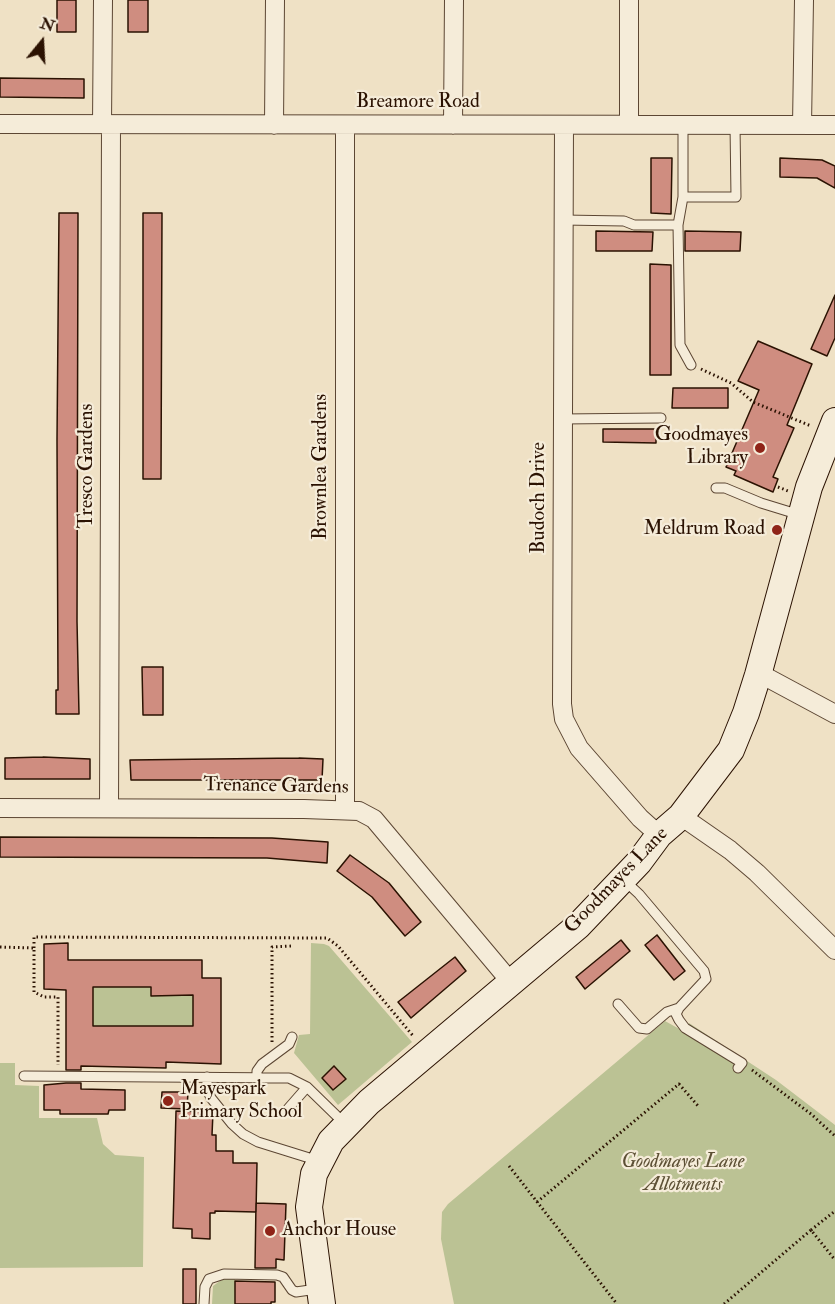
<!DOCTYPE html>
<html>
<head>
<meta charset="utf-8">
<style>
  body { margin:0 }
  #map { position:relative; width:835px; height:1304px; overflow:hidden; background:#efe1c5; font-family:"IM FELL Double Pica",serif }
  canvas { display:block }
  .north { position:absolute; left:12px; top:12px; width:60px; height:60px; -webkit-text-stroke:4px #f5ecd9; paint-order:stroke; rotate:18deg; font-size:16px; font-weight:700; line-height:24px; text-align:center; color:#2b1202 }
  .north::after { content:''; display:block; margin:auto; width:21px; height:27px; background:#2b1202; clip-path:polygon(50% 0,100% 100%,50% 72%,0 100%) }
</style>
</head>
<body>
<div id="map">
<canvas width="835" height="1304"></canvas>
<div class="north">N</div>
</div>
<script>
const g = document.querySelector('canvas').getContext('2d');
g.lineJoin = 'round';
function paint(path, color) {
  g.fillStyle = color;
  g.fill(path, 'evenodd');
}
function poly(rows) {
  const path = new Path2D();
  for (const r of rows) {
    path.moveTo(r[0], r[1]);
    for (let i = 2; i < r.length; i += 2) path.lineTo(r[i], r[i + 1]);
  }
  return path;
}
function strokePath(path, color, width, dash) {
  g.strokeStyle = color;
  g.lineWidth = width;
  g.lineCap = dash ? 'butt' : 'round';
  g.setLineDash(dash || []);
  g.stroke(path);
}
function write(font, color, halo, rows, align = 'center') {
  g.font = font + ' "IM FELL Double Pica",serif';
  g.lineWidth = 4.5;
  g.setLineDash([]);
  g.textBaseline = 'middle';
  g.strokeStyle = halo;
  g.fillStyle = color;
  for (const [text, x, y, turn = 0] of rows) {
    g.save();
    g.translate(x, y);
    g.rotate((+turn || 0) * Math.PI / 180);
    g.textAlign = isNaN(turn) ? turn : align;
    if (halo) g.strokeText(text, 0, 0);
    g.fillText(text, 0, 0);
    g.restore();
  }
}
paint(poly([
  [311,943,324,944,329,946,412,1042,338,1105,294,1053,299,1035,310,1034],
  [93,987,193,987,193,1026,93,1026],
  [665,1021,683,1031,689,1023,776,1080,835,1125,835,1304,454,1304,441,1239,442,1212,448,1204],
  [0,1063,15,1063,15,1085,39,1086,39,1118,97,1118,103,1144,115,1155,144,1157,143,1267,0,1268],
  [224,1278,235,1278,235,1304,212,1304,213,1286]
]), '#bbc294');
const building = poly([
  [57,0,76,0,76,32,57,32,57,0],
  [128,0,148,0,148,32,128,32,128,0],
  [0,78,84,79,84,98,0,97,0,78],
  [651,158,672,158,671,214,651,213,651,158],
  [780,158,822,160,835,166,835,188,817,178,780,177,780,158],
  [59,213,78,213,77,621,79,714,56,714,56,690,58,690,57,440,59,213],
  [143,213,162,213,161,479,143,479,143,213],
  [596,231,653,232,652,251,596,251,596,231],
  [685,231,741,232,740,251,685,251,685,231],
  [650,264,671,265,671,375,650,375,650,264],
  [835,295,835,338,827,356,811,349,835,295],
  [758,341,812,364,787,425,794,428,773,477,778,479,773,492,734,475,736,471,726,467,759,390,738,381,758,341],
  [673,388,728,388,728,408,672,408,673,388],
  [603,429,656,429,656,443,603,442,603,429],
  [142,667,163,667,163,715,143,715,142,667],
  [43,757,90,759,90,779,5,779,5,758,43,757],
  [299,758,323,759,322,780,131,780,130,760,299,758],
  [0,837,272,838,328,842,327,863,267,858,0,857,0,837],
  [350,855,389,883,421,922,405,936,372,897,337,871,350,855],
  [657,935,685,971,674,980,645,945,657,935],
  [621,940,630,951,585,989,576,977,621,940],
  [68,943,68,960,202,960,202,978,221,978,221,1064,166,1062,166,1068,81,1066,81,1070,66,1070,66,990,44,989,44,944,68,943],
  [93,987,151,987,151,996,193,995,193,1026,93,1026,93,987],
  [455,957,466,971,411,1018,398,1002,455,957],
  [334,1066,346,1079,333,1090,322,1078,334,1066],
  [66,1083,81,1083,81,1089,125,1090,125,1110,109,1110,108,1114,60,1114,60,1110,44,1110,44,1085,66,1083],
  [162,1092,188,1092,187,1109,161,1108,162,1092],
  [176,1111,213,1112,212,1135,216,1135,216,1151,233,1151,233,1163,257,1163,256,1212,215,1211,215,1213,210,1213,210,1239,192,1238,192,1229,173,1228,176,1111],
  [256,1203,286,1204,284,1260,276,1259,276,1268,255,1268,256,1203],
  [183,1269,196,1269,196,1304,183,1304,183,1269],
  [235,1281,275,1282,275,1302,271,1302,271,1304,235,1304,235,1281]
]);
paint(building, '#cf8d80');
strokePath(building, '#2b1202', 1.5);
const service = poly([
  [683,125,683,197,678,225,680,345,691,365],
  [683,197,736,197,735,125],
  [563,220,624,221,634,225,678,225],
  [562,419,661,418],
  [716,488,725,488,761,503,800,515],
  [625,881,639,894,704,971,706,979,679,1008,676,1014,679,1020,685,1028,742,1063,738,1068],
  [618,1004,639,1028,647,1029,667,1012,679,1008],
  [24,1076,289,1078,307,1087,345,1124],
  [207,1077,207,1089,211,1098,232,1124,243,1134,258,1142,319,1161],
  [257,1078,257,1071,262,1064,289,1044,292,1037],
  [286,1111,307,1087],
  [204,1304,205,1287,209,1279,224,1274,277,1275,283,1277,292,1290,296,1292,317,1289]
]);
const minor = poly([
  [629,0,629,125],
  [0,124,835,125],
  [102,124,103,0],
  [274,125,275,0],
  [345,125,345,810],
  [453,125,454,0],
  [564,125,562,704,564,719,579,748,640,818,659,835],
  [802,125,804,0],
  [758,675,768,678,835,714],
  [0,808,304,809,359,811,374,819,510,981],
  [109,808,111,124],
  [681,816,730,850,757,873,835,950]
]);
const secondary = poly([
  [322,1304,309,1207,314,1174,331,1141,369,1102,578,926,639,862,659,835,681,816,731,750,746,713,758,675,809,487,835,421]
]);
strokePath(service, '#5c4633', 11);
strokePath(minor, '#5c4633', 20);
strokePath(secondary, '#2b1202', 28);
strokePath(poly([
  [701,369,731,383,753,402,811,426],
  [778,487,788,491],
  [0,947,34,948,34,992,44,997,58,997,58,1065],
  [34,948,34,937,327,938,338,946,414,1037],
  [272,1042,272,947,292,946],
  [752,1070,811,1114,835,1136],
  [509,1166,617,1304],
  [537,1202,679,1084,699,1107],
  [811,1230,835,1211],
  [724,1304,811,1230,835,1260]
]), '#2b1202', 3, [1.5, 3]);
strokePath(service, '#f5ecd9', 9);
strokePath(minor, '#f5ecd9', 18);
strokePath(secondary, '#f5ecd9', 26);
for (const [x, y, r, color] of [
  [760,448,6,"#8f2418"],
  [777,530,6,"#8f2418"],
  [168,1101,6,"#8f2418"],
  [270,1231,6,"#8f2418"]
]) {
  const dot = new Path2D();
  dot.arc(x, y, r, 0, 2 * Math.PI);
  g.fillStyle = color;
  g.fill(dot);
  strokePath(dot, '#f5ecd9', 2);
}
write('20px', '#2b1202', '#f5ecd9', [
  ["Breamore Road",418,103],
  ["Tresco Gardens",88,466,-90],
  ["Brownlea Gardens",322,467,-90],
  ["Budoch Drive",540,498,-90],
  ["Trenance Gardens",276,787,1],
  ["Goodmayes Lane",617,881,-46]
]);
write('20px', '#2b1202', '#f5ecd9', [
  ["Goodmayes",748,436],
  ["Library",748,459],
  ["Meldrum Road",765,530],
  ["Mayespark",180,1090,"left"],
  ["Primary School",180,1113,"left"],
  ["Anchor House",282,1231,"left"]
], 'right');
write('italic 20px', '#5d5035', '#f5ecd9', [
  ["Goodmayes Lane",683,1163],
  ["Allotments",683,1186]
]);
</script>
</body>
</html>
